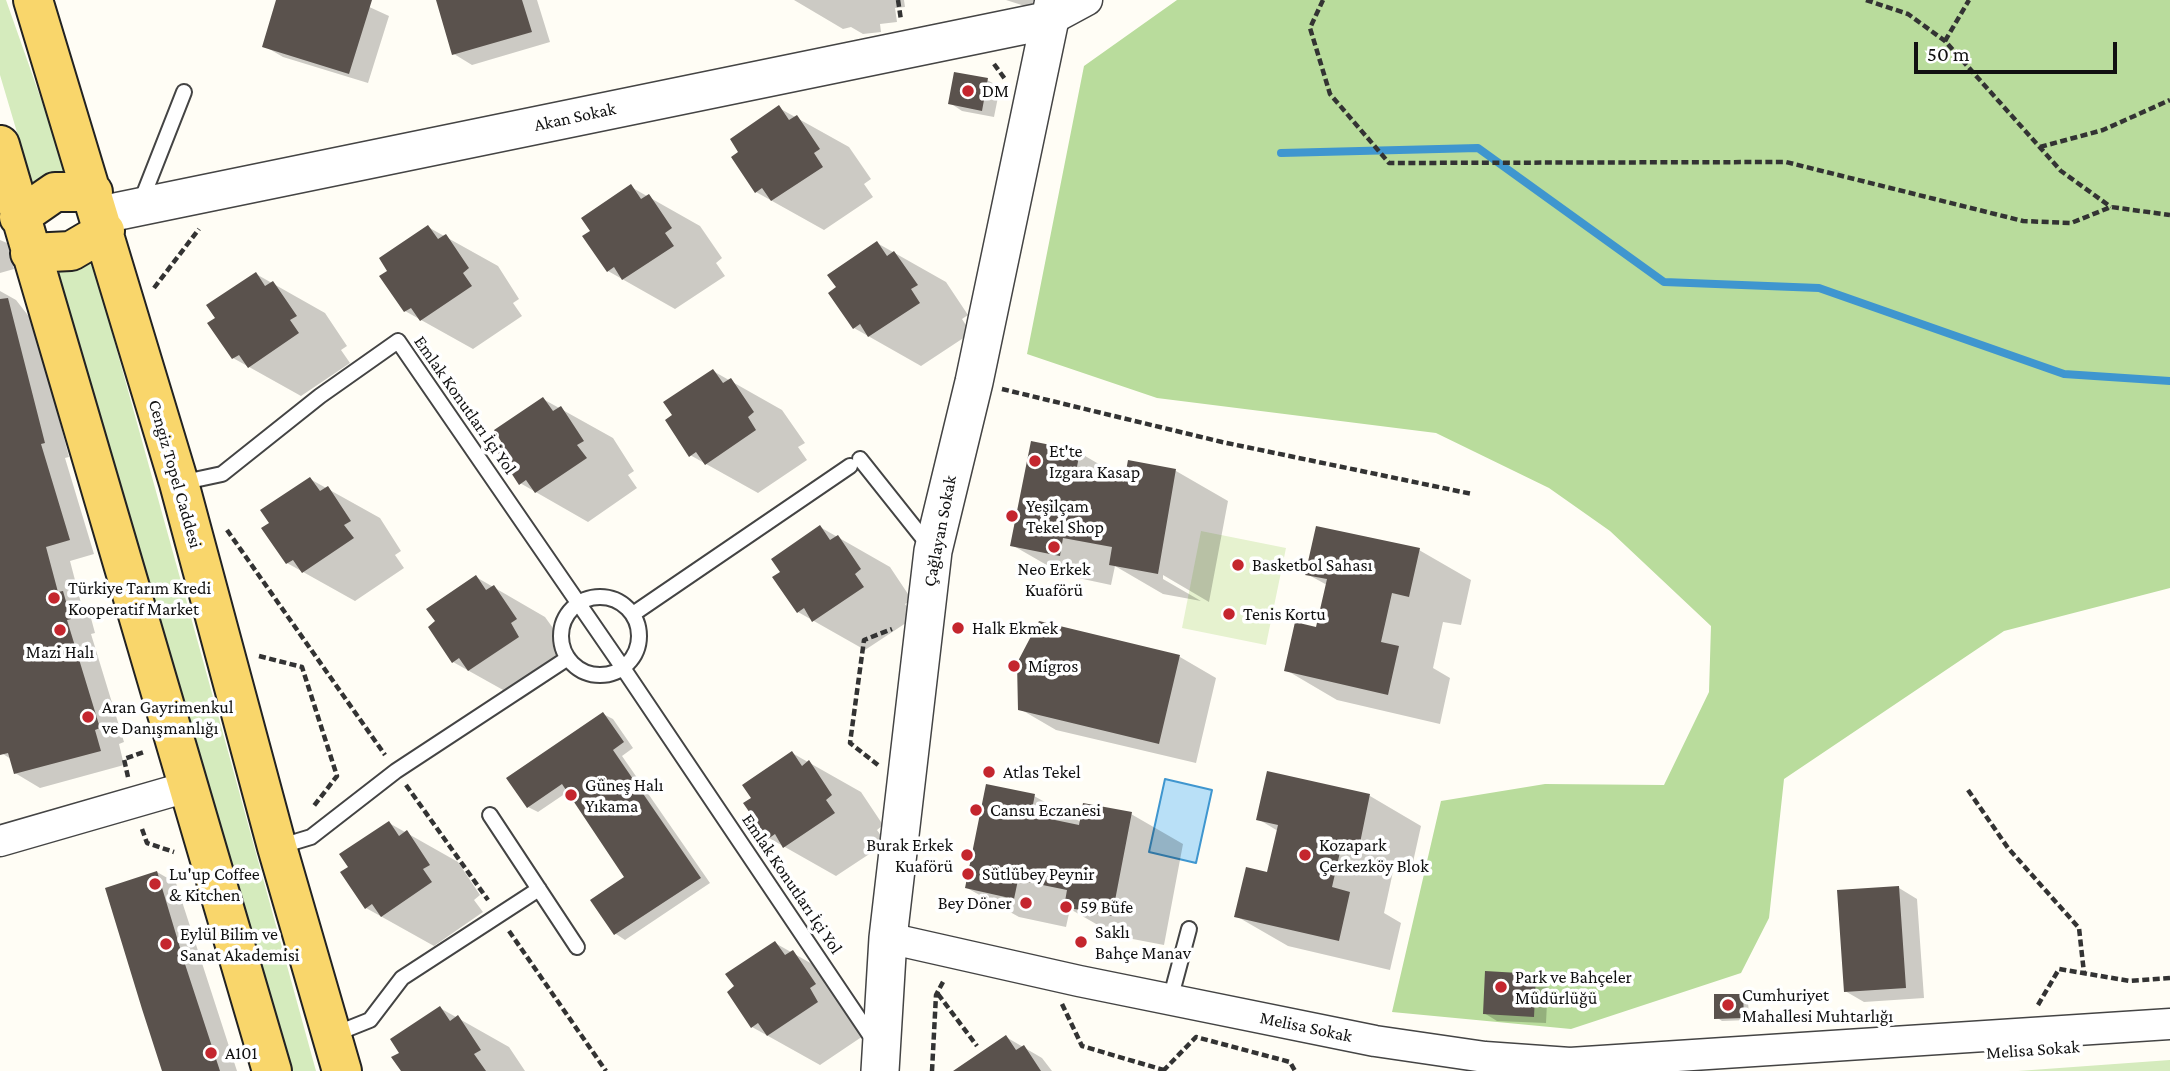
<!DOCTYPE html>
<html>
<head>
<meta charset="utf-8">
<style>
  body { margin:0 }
  #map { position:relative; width:2170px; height:1071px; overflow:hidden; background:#fffdf5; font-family:"Crimson Pro",serif }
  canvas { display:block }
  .scale { position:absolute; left:1914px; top:42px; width:203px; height:32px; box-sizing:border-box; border:4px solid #111; border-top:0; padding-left:9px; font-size:21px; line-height:24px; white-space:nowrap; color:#111; -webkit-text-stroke:5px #fff; paint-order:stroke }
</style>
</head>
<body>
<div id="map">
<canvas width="2170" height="1071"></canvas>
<div class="scale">50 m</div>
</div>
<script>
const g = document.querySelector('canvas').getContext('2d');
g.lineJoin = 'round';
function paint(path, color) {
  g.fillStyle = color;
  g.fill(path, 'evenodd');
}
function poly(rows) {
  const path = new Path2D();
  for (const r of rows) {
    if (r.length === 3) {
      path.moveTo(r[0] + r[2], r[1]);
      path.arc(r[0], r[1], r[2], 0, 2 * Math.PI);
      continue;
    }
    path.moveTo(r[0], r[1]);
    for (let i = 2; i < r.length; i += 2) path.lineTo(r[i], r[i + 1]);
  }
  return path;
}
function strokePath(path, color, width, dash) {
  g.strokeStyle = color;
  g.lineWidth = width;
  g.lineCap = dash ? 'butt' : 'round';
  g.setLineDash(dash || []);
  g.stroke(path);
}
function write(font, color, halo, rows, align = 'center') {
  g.font = font + ' "Crimson Pro",serif';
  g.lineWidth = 7;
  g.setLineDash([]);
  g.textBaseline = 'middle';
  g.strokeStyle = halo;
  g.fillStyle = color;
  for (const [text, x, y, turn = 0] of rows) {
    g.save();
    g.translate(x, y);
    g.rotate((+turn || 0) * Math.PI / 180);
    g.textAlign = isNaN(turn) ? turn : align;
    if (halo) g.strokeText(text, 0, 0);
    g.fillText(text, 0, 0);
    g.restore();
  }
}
paint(poly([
  [0,0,6,0,67,173,49,175,32,183,0,75],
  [91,257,210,686,316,1071,286,1071,56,270],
  [2170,1060,2170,1071,2018,1071]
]), '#d5ebbd');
paint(poly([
  [1177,0,2170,0,2170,588,2004,631,1784,779,1769,918,1741,973,1571,1029,1392,1012,1441,801,1545,784,1664,785,1709,692,1711,626,1610,531,1549,488,1436,433,1157,398,1027,354,1084,66]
]), '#b9dc9c');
paint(poly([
  [1201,531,1286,548,1266,645,1182,628]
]), '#e6f2cf');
const water = poly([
  [1165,779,1212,790,1196,863,1149,852,1165,779]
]);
paint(water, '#b9e0f7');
strokePath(water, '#3f96cf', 2);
paint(poly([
  [278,0,354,0,389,16,368,83,283,57,264,46],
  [437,0,537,0,550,42,472,65,454,54],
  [794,0,904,0,905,7,895,8,897,22,880,24,881,32,863,34,851,27,843,29],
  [1006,0,1034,0,1031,8],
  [987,80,1000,87,994,117,962,111,950,103],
  [779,108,849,147,871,179,864,184,873,197,824,230,756,192],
  [631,187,700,226,722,258,716,263,725,276,675,309,608,271,592,231],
  [428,227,498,266,519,299,513,303,522,316,473,349,405,311,390,271],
  [0,240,7,243,14,269,0,273],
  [877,243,946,282,968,315,962,319,971,333,921,366,854,328],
  [256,274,325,313,347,346,341,350,350,363,301,396,233,358,217,318],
  [0,291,16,300,34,323,69,457,65,458,94,554,70,561,81,603,88,607,95,633,91,634,124,742,119,744,124,765,40,788,15,773,11,759,3,754,0,744],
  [713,371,782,410,805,443,798,447,807,460,758,493,690,455],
  [543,399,613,438,634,471,628,475,637,488,588,522,520,483],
  [1080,453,1126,480,1129,462,1176,471,1228,501,1209,602,1163,575,1163,579,1201,601,1163,594,1115,566,1111,585,1064,575,1012,545],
  [310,479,380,518,401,551,395,555,404,568,355,601,287,563,271,524],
  [820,527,890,567,912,600,905,604,915,617,865,650,798,612,782,572],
  [1419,550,1471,580,1461,625,1443,622,1433,668,1450,678,1440,724,1337,700,1286,670,1317,629,1327,585,1307,574],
  [476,577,545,617,568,649,561,653,570,667,521,700,453,662],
  [1180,657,1216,678,1196,763,1056,730,1020,709],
  [603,714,613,719,633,748,622,756,710,883,625,940,616,934,592,900,627,877,569,791,538,812,528,807],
  [792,753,861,792,883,825,877,830,886,843,836,876,769,838],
  [1034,796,1081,822,1131,814,1183,844,1164,945,1117,936,1070,909,1066,927,1019,917,967,888],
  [1370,796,1421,826,1411,871,1394,867,1384,913,1401,923,1390,970,1288,946,1236,916,1268,874,1278,831,1258,819],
  [389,823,458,862,480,895,474,900,483,912,434,946,366,908,350,868],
  [157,872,176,883,237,1071,165,1071],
  [1899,888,1917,899,1924,998,1864,1002,1845,991],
  [775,943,844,982,867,1014,869,1032,820,1065,752,1027],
  [1536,975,1548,982,1546,1023,1497,1021,1484,1013],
  [1742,996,1748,999,1749,1020,1722,1021,1716,1017],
  [440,1008,509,1047,525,1071,403,1071,401,1053],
  [1006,1037,1042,1058,1052,1071,960,1071]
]), '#0003');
strokePath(poly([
  [1281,153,1478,148,1664,282,1819,288,2064,374,2170,381]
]), '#3f96cf', 8);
paint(poly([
  [276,0,372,0,349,74,262,47],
  [436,0,522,0,532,32,452,55],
  [954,72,988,78,982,111,948,104],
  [779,105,789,120,797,115,820,149,814,153,823,167,771,201,762,188,755,193,731,157,738,152,730,139],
  [631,184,641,199,649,194,672,228,665,233,674,246,622,280,614,267,607,272,582,236,590,231,581,218],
  [428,225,438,239,446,234,469,268,463,273,472,286,420,321,411,308,404,312,379,276,387,271,379,258],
  [877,241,887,256,894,251,918,285,911,289,920,303,868,337,860,324,853,329,828,293,836,287,827,275],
  [256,272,265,286,273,281,297,316,290,320,299,333,248,368,239,355,232,359,207,323,215,318,206,305],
  [8,298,45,443,41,444,70,540,46,547,58,592,63,591,71,619,67,620,100,728,95,730,101,751,14,774,8,753,0,755,0,299],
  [713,369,723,383,731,378,754,412,748,417,756,430,705,465,696,452,689,457,665,420,672,415,663,402],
  [543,397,553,411,561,406,584,441,577,445,587,458,535,493,526,480,519,485,495,448,502,443,494,430],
  [1031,441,1080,451,1076,472,1124,482,1128,460,1176,469,1158,574,1109,565,1112,547,1063,538,1060,556,1010,546],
  [310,477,320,491,328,486,351,521,344,525,354,538,302,573,293,560,286,564,261,528,269,523,260,510],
  [820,525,830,540,838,535,861,569,855,574,864,587,812,622,804,608,797,613,772,577,780,572,771,559],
  [1316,526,1420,548,1409,597,1392,593,1381,642,1399,646,1388,695,1284,671,1295,622,1316,627,1327,579,1305,575],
  [476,575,486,590,494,585,517,619,511,623,519,637,468,671,459,658,452,663,428,627,435,621,426,609],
  [1039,621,1180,655,1159,744,1018,710,1017,663],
  [603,712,624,742,613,750,701,878,614,935,590,900,624,877,562,784,527,808,506,778],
  [792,751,802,766,809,760,832,795,826,800,835,813,783,848,775,834,768,839,743,803,751,798,742,785],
  [1267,771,1370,794,1360,843,1343,839,1332,887,1350,892,1339,941,1234,917,1246,867,1267,872,1278,825,1256,820],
  [986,784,1035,794,1031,815,1079,825,1083,803,1132,812,1112,916,1064,907,1067,890,1018,880,1014,899,965,888],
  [389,821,399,836,407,830,430,865,423,869,432,882,381,917,372,904,365,909,340,872,348,867,339,854],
  [157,871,184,961,220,1071,162,1071,142,1009,105,888],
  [1899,886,1906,988,1844,992,1837,890],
  [775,941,785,955,793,950,816,984,810,988,818,1002,767,1036,758,1023,751,1028,727,992,734,986,725,974],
  [1485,971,1536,974,1534,1017,1483,1014],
  [1714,994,1743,994,1744,1018,1714,1019],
  [440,1006,450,1021,458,1015,481,1050,474,1054,486,1071,401,1071,391,1057,399,1053,390,1039],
  [1006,1035,1016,1050,1024,1045,1041,1071,953,1071]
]), '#5a524d');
const service = poly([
  [140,204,184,92],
  [860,459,930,547],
  [180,483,222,474,320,396,398,341,623,668,874,1041],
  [600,636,39],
  [633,614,850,466],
  [490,815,577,947],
  [278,847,311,837,396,771,568,658],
  [1170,1000,1189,929],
  [335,1034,370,1020,402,978,539,889]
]);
const minor = poly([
  [1050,20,1087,0],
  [0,841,187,787],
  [888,938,1079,981,1375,1041,1485,1057,1570,1063,2170,1024]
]);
const tertiary = poly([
  [100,215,1050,20],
  [880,1071,888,938,933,551,974,382,1054,0]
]);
const primary = poly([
  [33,0,179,483,277,847,342,1071],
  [0,145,272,1071],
  [19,217,55,192,93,192],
  [30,253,71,251,105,231]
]);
strokePath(service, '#444', 18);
strokePath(minor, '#444', 33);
strokePath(tertiary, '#444', 40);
strokePath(primary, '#222', 42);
strokePath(poly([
  [898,0,901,20],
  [1323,0,1310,28,1330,94,1389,163,1786,162,2023,221,2071,223,2111,207,2170,215],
  [1866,0,1908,14,1945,41,2061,171,2111,207],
  [1945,41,1969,0],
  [994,64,1005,79],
  [2040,147,2103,130,2170,100],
  [154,288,199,229],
  [1002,389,1222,442,1472,494],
  [227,530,385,755],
  [259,656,302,667,337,776,313,807],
  [878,765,850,743,864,640,892,629],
  [128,777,124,759,144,752],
  [406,785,488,900],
  [1968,790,2008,848,2079,928,2084,973],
  [142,829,147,843,174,852],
  [509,931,606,1071],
  [938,994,977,1046],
  [1062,1004,1082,1046,1167,1071],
  [2038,1005,2059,969,2130,981,2170,978],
  [932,1071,936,995,944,980],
  [1163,1071,1196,1037,1290,1062,1295,1071]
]), '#333', 4.5, [7, 3.5]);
strokePath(service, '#fff', 14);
strokePath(minor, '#fff', 30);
strokePath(tertiary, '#fff', 37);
strokePath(primary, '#f9d66b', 38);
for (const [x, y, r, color] of [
  [968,91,7,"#c4262e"],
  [1035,461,7,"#c4262e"],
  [1012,516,7,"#c4262e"],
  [1054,547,7,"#c4262e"],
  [1238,565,7,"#c4262e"],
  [54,598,7,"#c4262e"],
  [1229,614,7,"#c4262e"],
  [958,628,7,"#c4262e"],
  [60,630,7,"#c4262e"],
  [1014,666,7,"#c4262e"],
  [88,717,7,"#c4262e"],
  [989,772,7,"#c4262e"],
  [571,795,7,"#c4262e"],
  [976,810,7,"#c4262e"],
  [967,855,7,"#c4262e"],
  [1305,855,7,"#c4262e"],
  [968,874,7,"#c4262e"],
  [155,884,7,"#c4262e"],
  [1026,903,7,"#c4262e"],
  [1066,907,7,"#c4262e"],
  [1081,942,7,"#c4262e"],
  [166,944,7,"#c4262e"],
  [1501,987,7,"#c4262e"],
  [1728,1005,7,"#c4262e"],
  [211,1053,7,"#c4262e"]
]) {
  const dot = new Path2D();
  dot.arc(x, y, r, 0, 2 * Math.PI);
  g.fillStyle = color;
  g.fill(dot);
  strokePath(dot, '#fff', 2.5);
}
write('18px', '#111', '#fff', [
  ["DM",982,91],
  ["Et'te",1049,451],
  ["Izgara Kasap",1049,472],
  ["Yeşilçam",1026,506],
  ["Tekel Shop",1026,527],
  ["Basketbol Sahası",1252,565],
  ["Neo Erkek",1054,569,"center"],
  ["Kuaförü",1054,590,"center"],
  ["Türkiye Tarım Kredi",68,588],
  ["Kooperatif Market",68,609],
  ["Tenis Kortu",1243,614],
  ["Halk Ekmek",972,628],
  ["Mazi Halı",60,652,"center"],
  ["Migros",1028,666],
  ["Aran Gayrimenkul",102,707],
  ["ve Danışmanlığı",102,728],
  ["Atlas Tekel",1003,772],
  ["Güneş Halı",585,785],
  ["Yıkama",585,806],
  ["Cansu Eczanesi",990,810],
  ["Burak Erkek",953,845,"right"],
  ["Kuaförü",953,866,"right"],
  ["Kozapark",1319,845],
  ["Çerkezköy Blok",1319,866],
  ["Lu'up Coffee",169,874],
  ["& Kitchen",169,895],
  ["Sütlübey Peynir",982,874],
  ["Bey Döner",1012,903,"right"],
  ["59 Büfe",1080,907],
  ["Saklı",1095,932],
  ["Bahçe Manav",1095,953],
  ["Eylül Bilim ve",180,934],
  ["Sanat Akademisi",180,955],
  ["Park ve Bahçeler",1515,977],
  ["Müdürlüğü",1515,998],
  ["Cumhuriyet",1742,995],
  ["Mahallesi Muhtarlığı",1742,1016],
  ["A101",225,1053]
], 'left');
write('18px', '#111', '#fff', [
  ["Akan Sokak",575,117,-12],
  ["Emlak Konutları İçi Yol",465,405,55],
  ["Cengiz Topel Caddesi",175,474,74],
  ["Çağlayan Sokak",940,531,-79],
  ["Emlak Konutları İçi Yol",792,884,56],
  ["Melisa Sokak",1306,1027,12],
  ["Melisa Sokak",2033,1050,-4]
]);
</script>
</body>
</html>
